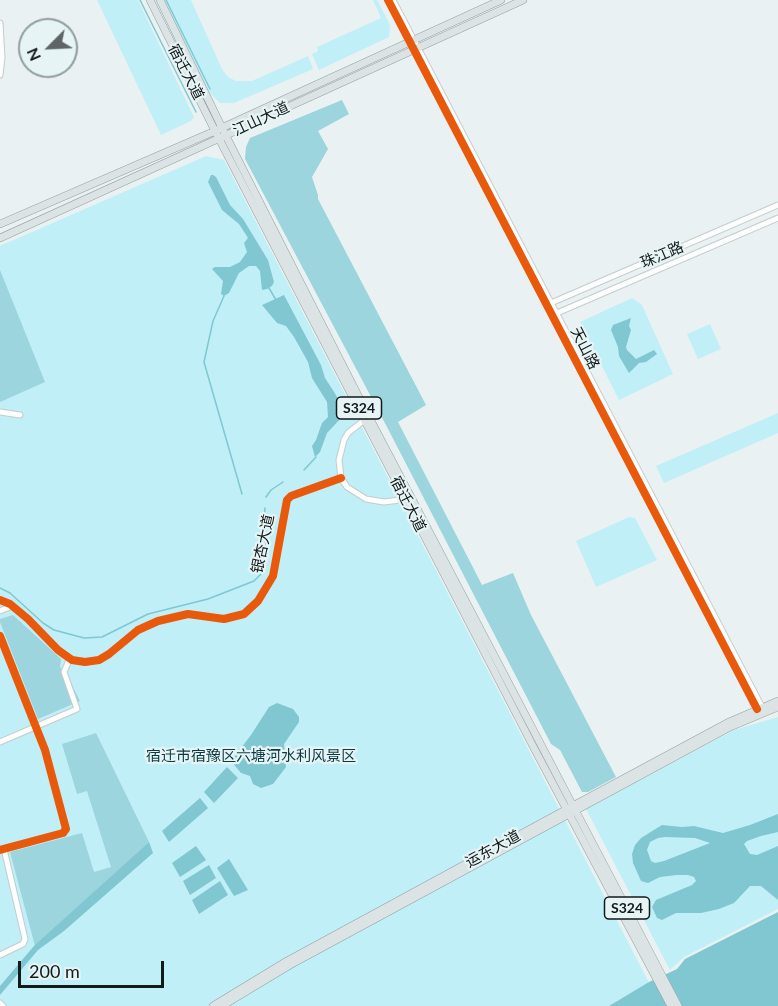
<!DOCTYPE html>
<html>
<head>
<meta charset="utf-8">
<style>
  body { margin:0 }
  #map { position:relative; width:778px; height:1006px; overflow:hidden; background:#eaf1f2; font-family:Lato,sans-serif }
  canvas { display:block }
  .north { position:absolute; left:18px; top:18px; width:60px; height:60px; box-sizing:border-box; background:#e6f4f6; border:2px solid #929c9e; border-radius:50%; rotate:246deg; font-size:16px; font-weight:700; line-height:24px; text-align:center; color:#14191a }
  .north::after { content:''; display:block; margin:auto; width:21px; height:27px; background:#5f6566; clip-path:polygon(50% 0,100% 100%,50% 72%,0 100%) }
  .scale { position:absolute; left:18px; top:961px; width:146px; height:27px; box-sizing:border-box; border:3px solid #14191a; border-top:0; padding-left:8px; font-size:18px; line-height:21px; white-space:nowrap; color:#14191a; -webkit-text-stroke:4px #e6f4f6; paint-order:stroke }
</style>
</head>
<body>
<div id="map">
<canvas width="778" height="1006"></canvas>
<div class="north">N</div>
<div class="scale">200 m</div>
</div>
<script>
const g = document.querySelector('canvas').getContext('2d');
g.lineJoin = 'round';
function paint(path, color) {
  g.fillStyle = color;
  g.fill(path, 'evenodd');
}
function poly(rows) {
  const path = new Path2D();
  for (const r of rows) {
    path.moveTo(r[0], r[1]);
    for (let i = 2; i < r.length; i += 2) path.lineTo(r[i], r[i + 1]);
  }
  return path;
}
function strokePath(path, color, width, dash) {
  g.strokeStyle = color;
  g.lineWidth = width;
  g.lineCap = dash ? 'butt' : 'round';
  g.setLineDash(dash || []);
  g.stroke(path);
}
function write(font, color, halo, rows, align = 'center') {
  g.font = font + ' Lato,"Noto Sans SC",sans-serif';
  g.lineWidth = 4.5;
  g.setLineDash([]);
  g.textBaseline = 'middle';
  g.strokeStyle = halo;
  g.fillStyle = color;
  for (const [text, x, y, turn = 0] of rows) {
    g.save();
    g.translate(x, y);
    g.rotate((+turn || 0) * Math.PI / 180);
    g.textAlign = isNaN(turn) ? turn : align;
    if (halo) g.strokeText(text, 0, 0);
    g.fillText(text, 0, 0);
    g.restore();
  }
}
paint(poly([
  [97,0,138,0,192,113,194,117,191,121,161,135],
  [163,0,191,0,222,69,228,77,236,81,252,81,308,56,313,69,234,103,220,103,207,90],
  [373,0,377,0,388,21,390,26,389,37,319,70,312,54,318,51,317,47,381,18],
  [206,156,224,160,661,1006,0,1006,0,246],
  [632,298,642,305,673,374,619,400,580,322],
  [710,324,721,349,698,359,687,334],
  [778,413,778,433,664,483,656,466],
  [629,517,635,518,657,560,596,587,576,541],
  [778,717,778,909,684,957,670,970,586,809,734,730]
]), '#c0eff7');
paint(poly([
  [342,100,349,114,318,131,328,149,312,177,318,195,318,199,426,405,398,422,482,585,513,573,531,615,616,777,588,792,582,792,560,750,551,744,387,427,245,159,246,147,250,138],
  [0,270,45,382,0,402],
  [13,615,61,659,60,667,71,683,80,701,38,719,0,622,0,619],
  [96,733,149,842,35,946,10,852,82,833,94,872,111,867,87,791,77,794,62,744]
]), '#9cd5dd');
paint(poly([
  [211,175,213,175,216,177,230,205,243,219,268,260,274,282,272,286,267,289,262,290,260,271,256,266,249,266,239,273,229,293,224,296,221,294,223,281,212,269,215,267,230,267,240,262,247,252,244,243,248,238,239,224,222,210,208,182],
  [284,295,321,365,325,378,336,395,343,413,342,417,327,433,320,452,315,457,312,446,316,440,322,423,328,417,327,402,312,378,308,362,294,337,286,326,277,323,262,305],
  [631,318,629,326,631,330,626,347,627,350,636,359,654,350,657,354,646,362,639,363,629,373,619,356,618,347,611,330,613,325],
  [277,703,293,709,299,717,299,722,284,744,286,767,273,784,261,788,253,784,250,776,241,773,231,761,251,735,269,707],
  [227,767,238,778,214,803,204,792],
  [200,798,208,808,169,842,162,831],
  [778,814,778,832,761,836,747,841,744,844,750,854,757,855,778,846,778,900,761,886,750,886,734,903,719,909,701,913,676,913,662,920,657,918,652,907,656,900,692,885,696,881,694,877,688,875,677,875,660,877,648,883,641,881,633,863,632,854,635,845,641,838,662,825,682,827,694,826,723,833,750,825],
  [665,837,695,838,710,843,664,861,655,863,651,861,647,850,650,842,658,838],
  [149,842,153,853,64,931,38,950,0,995,0,986,34,946],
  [196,846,206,860,180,877,172,863],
  [229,859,248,890,234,896,217,868],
  [209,865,216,878,190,895,183,881],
  [220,881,228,895,199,914,192,900],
  [778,912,778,1006,609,1006,649,982,677,969,685,959]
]), '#80c7d1');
strokePath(poly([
  [140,0,196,112],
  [166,0,210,89],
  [269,288,276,300],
  [224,296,213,321,204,362,242,494],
  [304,470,316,457],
  [266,497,271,490,283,482],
  [0,588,10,593,43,623,54,630,84,638,102,637,148,614,208,599,254,581,263,572,265,564,266,544,263,533,265,508]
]), '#80c7d1', 1.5);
const minor = poly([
  [388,0,757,709],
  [393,0,762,707],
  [0,23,2,58,0,75],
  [551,303,778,205],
  [557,313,778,218],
  [0,412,20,415],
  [367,418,348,433,344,440,339,460,341,478,347,487,366,499,384,502,407,499],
  [0,600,10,604,28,619,58,650,72,660,85,662,99,660,109,654,138,630,158,621,188,614,224,619,244,614,258,601,273,576,287,500,291,496,341,478],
  [0,611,12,606],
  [0,636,45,750,66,829,63,833,0,850],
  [0,742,77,709,64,672,70,658],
  [0,955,23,944,25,939,4,849],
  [0,1003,3,1006]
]);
const major = poly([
  [150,0,215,131,535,750,671,1006],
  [160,0,226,136,369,417,678,1006],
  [0,224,215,131,501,0],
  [0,238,523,0],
  [213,1006,287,961,567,809,727,723,778,701],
  [222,1006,290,965,730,727,778,707]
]);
strokePath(minor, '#c6cbcc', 7);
strokePath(major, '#92a0a2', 8);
strokePath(minor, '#fcfdfd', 5);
strokePath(major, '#dce3e4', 7);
strokePath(poly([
  [388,0,757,709],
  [0,600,10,604,28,619,58,650,72,660,85,662,99,660,109,654,138,630,158,621,188,614,224,619,244,614,258,601,273,576,287,500,291,496,341,478],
  [0,636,45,750,66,829,63,833,0,850]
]), '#e8590c', 8);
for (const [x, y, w] of [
  [359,408,45],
  [627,908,45]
]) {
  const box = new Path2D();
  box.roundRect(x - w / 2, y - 11, w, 22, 4.5);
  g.fillStyle = '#e6f4f6';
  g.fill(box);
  strokePath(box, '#14191a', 1.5);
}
write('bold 14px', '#14191a', null, [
  ["S324",359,408],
  ["S324",627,908]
]);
write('15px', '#14191a', '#e6f4f6', [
  ["宿迁大道",186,72,63],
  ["江山大道",261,119,-25],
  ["珠江路",662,255,-23],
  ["天山路",585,348,63],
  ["宿迁大道",408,504,63],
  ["银杏大道",263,544,-78],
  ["运东大道",493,849,-29]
]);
write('15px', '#0b3b41', '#e6f4f6', [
  ["宿迁市宿豫区六塘河水利风景区",251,756]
]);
</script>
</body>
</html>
